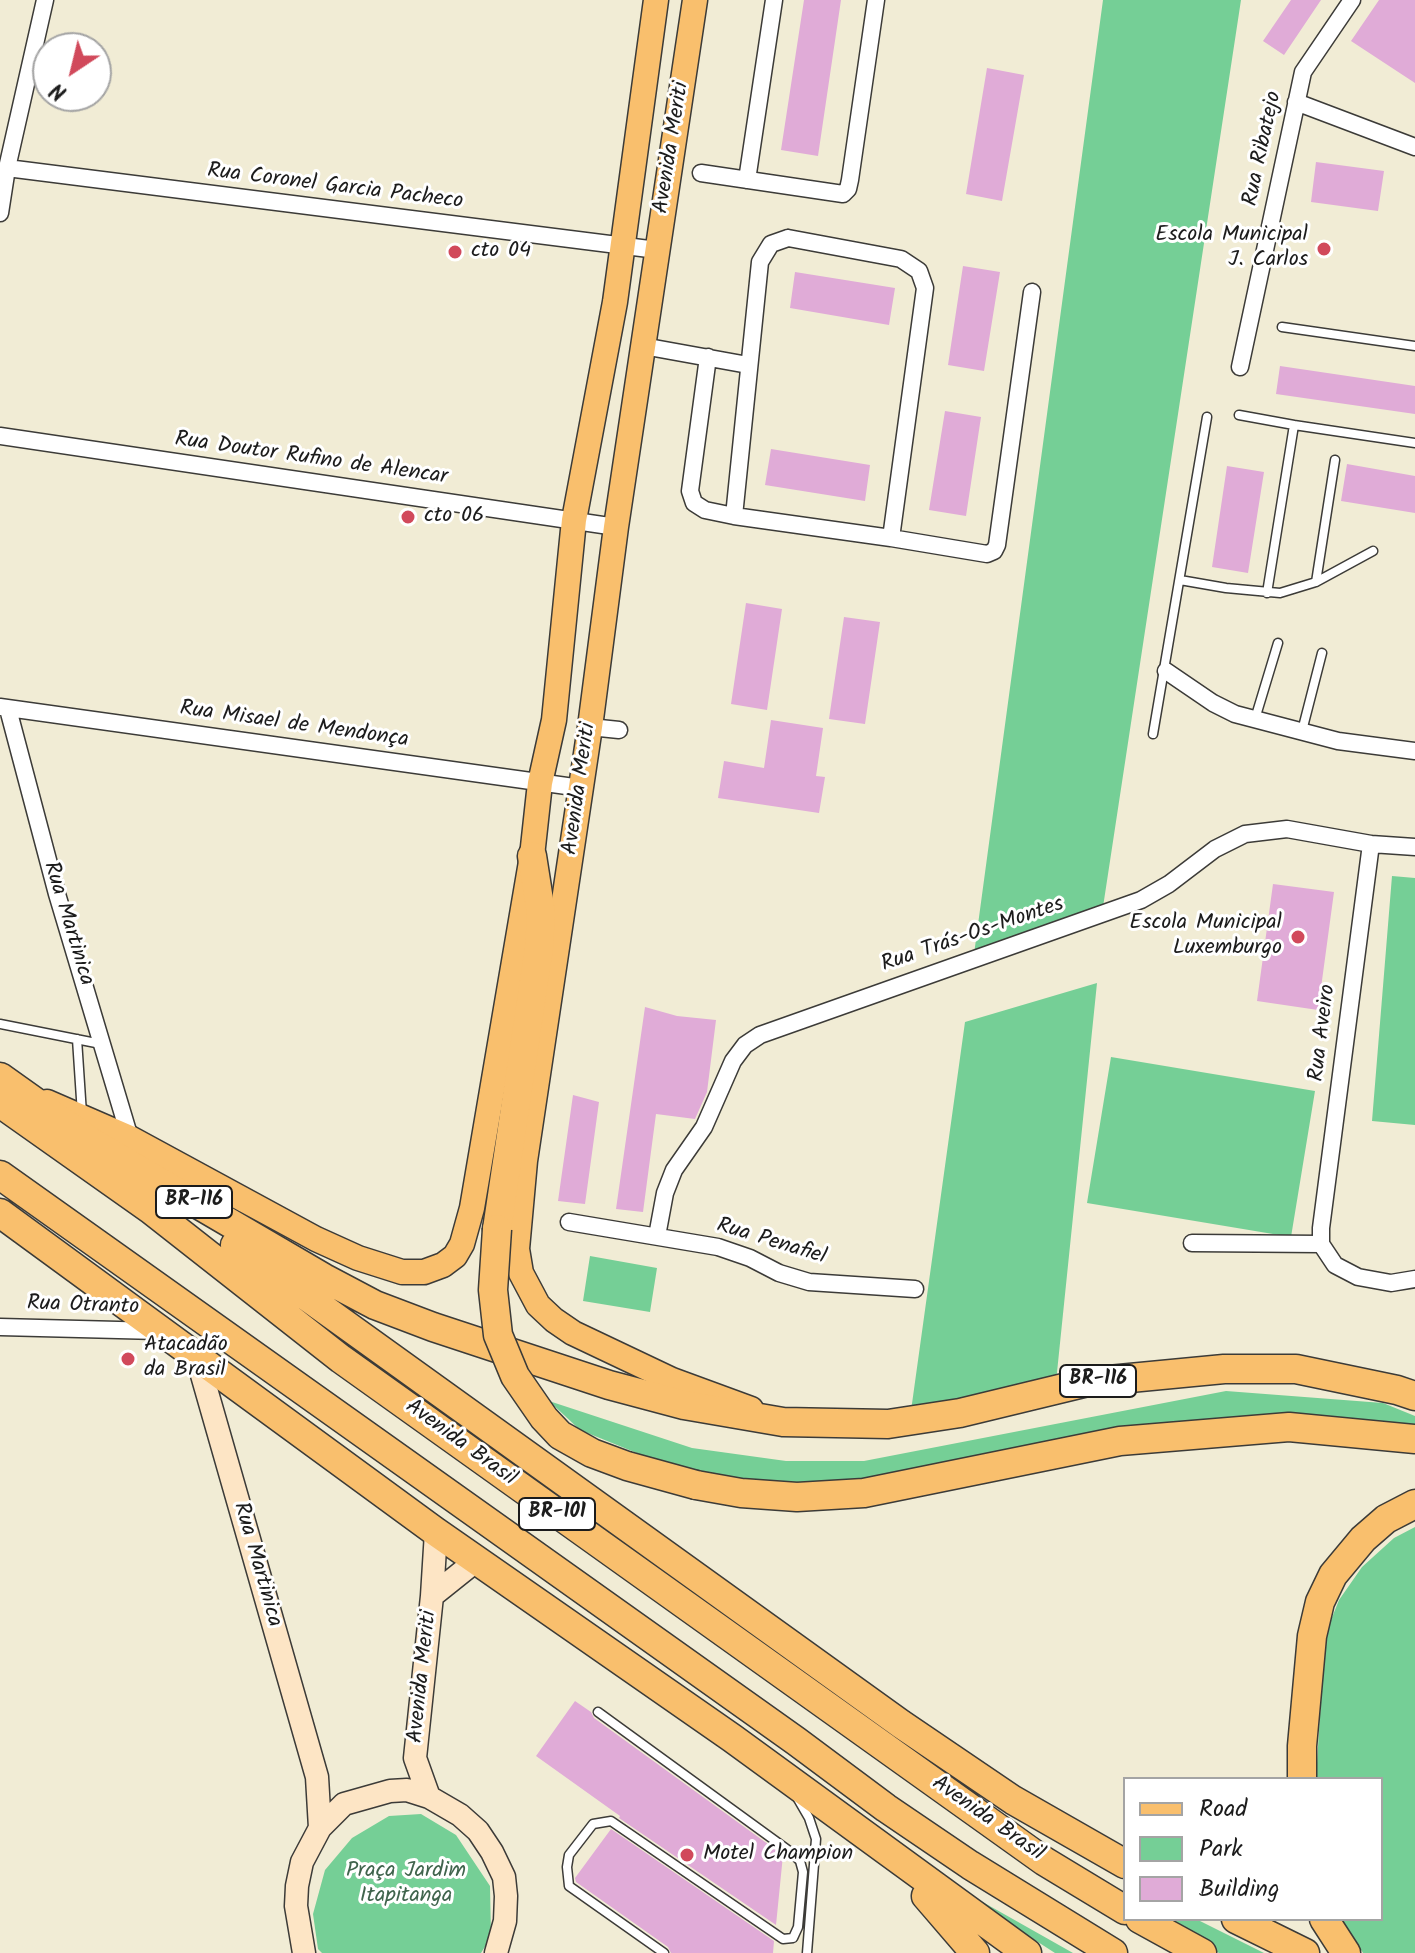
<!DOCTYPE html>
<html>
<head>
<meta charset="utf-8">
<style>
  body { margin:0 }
  #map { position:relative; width:1415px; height:1953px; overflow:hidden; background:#f1ecd5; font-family:Kalam,sans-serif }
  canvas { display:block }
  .legend { position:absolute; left:1123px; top:1777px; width:260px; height:144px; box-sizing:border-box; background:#fff; border:2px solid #a4a4a4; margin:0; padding:10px 14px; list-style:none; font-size:24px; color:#1c1c1c }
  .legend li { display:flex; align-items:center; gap:16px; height:40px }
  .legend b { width:40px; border:2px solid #a4a4a4 }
  .north { position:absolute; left:32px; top:32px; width:80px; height:80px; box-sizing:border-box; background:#fff; border:2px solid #a4a4a4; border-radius:50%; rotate:215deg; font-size:22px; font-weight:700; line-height:32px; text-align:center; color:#1c1c1c }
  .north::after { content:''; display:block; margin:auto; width:28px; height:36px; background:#d1495b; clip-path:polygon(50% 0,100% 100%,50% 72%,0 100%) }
</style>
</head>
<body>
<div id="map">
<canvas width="1415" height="1953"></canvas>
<ul class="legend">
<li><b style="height:10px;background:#f9bf6d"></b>Road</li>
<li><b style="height:22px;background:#75cf96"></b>Park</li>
<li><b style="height:22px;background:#e0abd7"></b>Building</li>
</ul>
<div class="north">N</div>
</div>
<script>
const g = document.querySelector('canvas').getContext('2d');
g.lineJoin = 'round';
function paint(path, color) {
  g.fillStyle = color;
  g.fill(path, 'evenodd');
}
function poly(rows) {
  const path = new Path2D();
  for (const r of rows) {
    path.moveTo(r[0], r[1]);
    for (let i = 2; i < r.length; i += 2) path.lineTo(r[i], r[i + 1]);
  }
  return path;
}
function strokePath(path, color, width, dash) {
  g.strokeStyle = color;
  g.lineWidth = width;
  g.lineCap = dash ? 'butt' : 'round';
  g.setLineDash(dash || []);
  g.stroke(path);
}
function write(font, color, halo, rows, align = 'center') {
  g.font = font + ' Kalam,sans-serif';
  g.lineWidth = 6;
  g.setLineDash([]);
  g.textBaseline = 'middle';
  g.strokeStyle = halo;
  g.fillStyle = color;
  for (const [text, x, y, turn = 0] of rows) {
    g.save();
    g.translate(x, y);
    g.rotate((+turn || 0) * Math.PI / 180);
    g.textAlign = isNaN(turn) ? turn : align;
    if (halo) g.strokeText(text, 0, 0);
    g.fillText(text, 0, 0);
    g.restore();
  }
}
paint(poly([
  [1103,0,1241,0,1103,907,974,954],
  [1392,876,1415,878,1415,1125,1372,1121],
  [1097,983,1056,1382,910,1418,965,1022],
  [1111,1057,1315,1091,1291,1237,1087,1203],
  [590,1256,657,1268,650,1312,583,1301],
  [1226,1391,1383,1403,1415,1416,1415,1432,1305,1423,830,1492,701,1479,580,1430,549,1401,692,1448,786,1461,864,1461],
  [1415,1527,1415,1953,1363,1953,1341,1919,1381,1919,1381,1779,1316,1779,1325,1635,1339,1600,1362,1567,1394,1538],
  [421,1814,456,1835,490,1886,491,1937,481,1953,322,1953,318,1949,313,1914,325,1870,352,1838,389,1816],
  [926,1870,1073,1953,1055,1953],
  [1159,1919,1196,1919,1264,1953,1219,1953]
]), '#75cf96');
paint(poly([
  [804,0,841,0,818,156,781,150],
  [1291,0,1321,0,1284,55,1263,41],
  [1379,0,1415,0,1415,83,1351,41],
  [987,68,1024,75,1002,201,966,194],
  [1316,162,1384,171,1378,211,1311,202],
  [963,266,1000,272,984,371,948,365],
  [795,272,895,288,889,325,790,308],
  [1280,366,1415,386,1415,414,1276,394],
  [945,411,981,417,966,516,929,510],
  [771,449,870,465,865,501,765,485],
  [1347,464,1415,476,1415,513,1341,501],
  [1227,466,1264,472,1248,573,1212,567],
  [746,603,782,609,767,710,731,704],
  [844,617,880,622,865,724,829,719],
  [771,720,823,728,816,776,825,777,819,813,718,798,724,761,764,768],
  [1273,884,1334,892,1318,1010,1257,1001],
  [645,1007,677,1016,716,1020,707,1092,695,1119,656,1114,643,1212,616,1209],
  [573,1095,599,1102,585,1204,558,1201],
  [575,1701,591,1712,594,1718,783,1855,776,1925,619,1818,620,1816,536,1756],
  [611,1829,774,1941,773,1953,671,1953,668,1947,576,1882,575,1878]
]), '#e0abd7');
const lane = poly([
  [1282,327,1415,346],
  [1239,415,1294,425],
  [1180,580,1226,588,1280,593,1316,582,1373,551],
  [1316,582,1335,460],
  [1267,593,1294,425,1415,443],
  [1255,719,1278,643],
  [1302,731,1322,653],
  [1153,734,1207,417],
  [0,1024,101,1044],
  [77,1039,82,1114],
  [598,1712,792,1853,800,1861,803,1872,798,1927,793,1938,783,1939,611,1821,593,1824,569,1855,567,1867,569,1886,664,1953],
  [798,1799,809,1818,816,1839,807,1953]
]);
const street = poly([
  [1296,102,1415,147],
  [7,168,657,250],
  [701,173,843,194,848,189,850,180,876,0],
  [747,180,774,0],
  [0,213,7,168,45,0],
  [788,238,901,259,919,271,925,288,891,538,734,516,760,262,771,244,788,238],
  [643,346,748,365],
  [708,357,690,491,694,503,705,510,734,516],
  [1240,367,1303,72,1352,0],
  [0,436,616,527],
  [891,538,987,554,994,551,997,545,1032,292],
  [1166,671,1213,703,1235,714,1338,741,1415,751],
  [0,707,581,788],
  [8,709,57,894,130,1138],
  [590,727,619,730],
  [1371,844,1321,1228,1321,1244,1335,1265,1358,1277,1391,1283,1415,1279],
  [569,1222,718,1247,750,1258,779,1273,809,1282,915,1289],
  [657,1236,665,1193,674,1170,704,1127,733,1061,745,1045,760,1035,1141,900,1169,884,1215,849,1245,834,1287,829,1371,844,1415,847],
  [1192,1243,1321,1244],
  [0,1327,158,1331]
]);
const secondary = poly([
  [196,1354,317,1777,320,1828],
  [432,1596,477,1560],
  [429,1797,415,1758,432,1596,436,1532],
  [304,1953,296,1906,297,1886,302,1862,320,1828,344,1804,390,1791,407,1790,429,1797,460,1815,478,1831,492,1852,504,1877,506,1896,505,1921,496,1953]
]);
const primary = poly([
  [695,0,616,527,590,727,525,1161,517,1249,521,1273,538,1305,554,1320,573,1333,672,1380,751,1409],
  [47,1102,130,1138,316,1239,358,1258,402,1272,424,1272,443,1265,455,1256,462,1244,472,1208,532,856,540,783,554,720,574,520,615,302,656,0]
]);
const highway = poly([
  [0,1077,104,1151],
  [0,1103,150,1209,341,1359,1044,1861,1125,1910],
  [90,1141,324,1278,375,1305,433,1327,609,1385,684,1405,783,1422,888,1424,960,1413,1088,1382,1224,1369,1296,1369,1397,1390,1415,1396],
  [0,1175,796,1741,886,1808,970,1865,1113,1953],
  [0,1213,436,1532,732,1738,1027,1953],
  [497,1229,539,948,541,913,532,856],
  [235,1245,901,1724,1013,1800,1125,1864],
  [696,1485,741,1493,797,1497,864,1493,1120,1441,1289,1427,1415,1439],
  [1302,1779,1302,1746,1312,1636,1320,1602,1333,1575,1363,1539,1386,1519,1415,1504],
  [926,1896,975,1953],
  [1140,1919,1202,1953],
  [1236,1919,1305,1953],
  [1324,1919,1346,1953]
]);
strokePath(lane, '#3c3b38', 11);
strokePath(street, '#3c3b38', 19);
strokePath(secondary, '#3c3b38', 25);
strokePath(primary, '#3c3b38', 27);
strokePath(highway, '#3c3b38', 31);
strokePath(lane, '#fff', 8);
strokePath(street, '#fff', 16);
strokePath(secondary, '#fde5c5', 22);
strokePath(primary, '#f9bf6d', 24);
strokePath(highway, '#f9bf6d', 28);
const highwayBridge = poly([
  [497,1229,493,1290,498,1335,515,1376,544,1418,560,1435,592,1453,627,1466,696,1485]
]);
strokePath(highwayBridge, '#3c3b38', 31, []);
strokePath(highwayBridge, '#f9bf6d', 28);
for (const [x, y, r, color] of [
  [1324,249,8,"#d1495b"],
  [455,252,8,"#d1495b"],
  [408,517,8,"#d1495b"],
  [1298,937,8,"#d1495b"],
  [128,1359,8,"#d1495b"],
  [687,1855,8,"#d1495b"]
]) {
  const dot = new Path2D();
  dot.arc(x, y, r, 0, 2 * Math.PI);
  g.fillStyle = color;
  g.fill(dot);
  strokePath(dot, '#fff', 3);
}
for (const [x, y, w] of [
  [194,1202,76],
  [1098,1381,76],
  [557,1514,76]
]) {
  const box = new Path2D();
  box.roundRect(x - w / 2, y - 16, w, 32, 6);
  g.fillStyle = '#fff';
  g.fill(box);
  strokePath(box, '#1c1c1c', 2);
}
write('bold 20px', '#1c1c1c', null, [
  ["BR-116",194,1202],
  ["BR-116",1098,1381],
  ["BR-101",557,1514]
]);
write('22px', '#1c1c1c', '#fff', [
  ["Avenida Meriti",673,148,-81],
  ["Rua Ribatejo",1264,149,-78],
  ["Rua Coronel Garcia Pacheco",335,188,7],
  ["Rua Doutor Rufino de Alencar",311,460,8],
  ["Rua Misael de Mendonça",294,726,8],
  ["Avenida Meriti",581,789,-82],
  ["Rua Martinica",67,924,73],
  ["Rua Trás-Os-Montes",973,936,-19],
  ["Rua Aveiro",1324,1033,-83],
  ["Rua Penafiel",771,1243,17],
  ["Rua Otranto",83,1307,2],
  ["Avenida Brasil",460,1444,36],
  ["Rua Martinica",256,1565,74],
  ["Avenida Meriti",424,1677,-84],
  ["Avenida Brasil",987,1820,35]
]);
write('22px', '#1c1c1c', '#fff', [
  ["Escola Municipal",1308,236,"right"],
  ["J. Carlos",1308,261,"right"],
  ["cto 04",471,252],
  ["cto 06",424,517],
  ["Escola Municipal",1282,924,"right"],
  ["Luxemburgo",1282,949,"right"],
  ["Atacadão",144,1346],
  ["da Brasil",144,1371],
  ["Motel Champion",703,1855]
], 'left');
write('22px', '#40644d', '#fff', [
  ["Praça Jardim",406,1872],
  ["Itapitanga",406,1897]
]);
</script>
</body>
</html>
